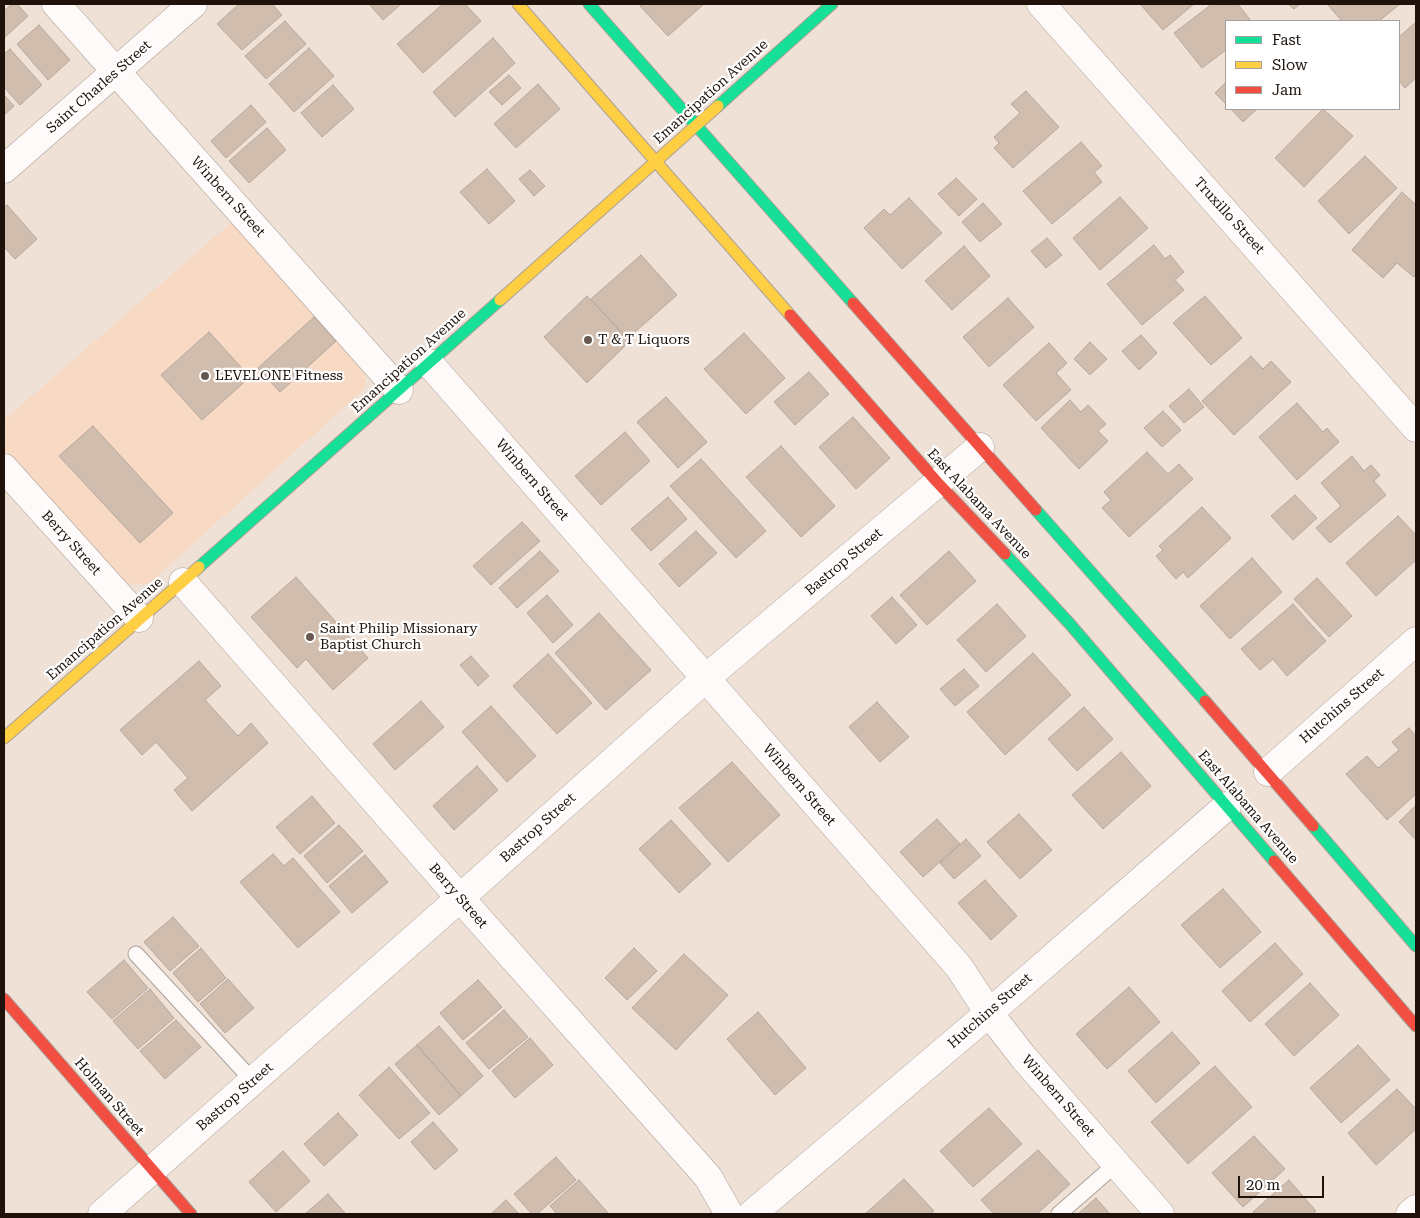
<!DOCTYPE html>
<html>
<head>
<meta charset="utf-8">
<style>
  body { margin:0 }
  #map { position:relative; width:1420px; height:1218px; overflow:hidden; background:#f0e1d6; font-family:"Roboto Serif",serif }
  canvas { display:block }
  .frame { position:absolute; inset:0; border:5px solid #1e120a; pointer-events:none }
  .legend { position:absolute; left:1225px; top:20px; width:175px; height:90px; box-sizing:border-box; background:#fff; border:1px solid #a5a09d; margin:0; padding:6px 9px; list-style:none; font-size:15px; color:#1e120a }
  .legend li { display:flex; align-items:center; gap:10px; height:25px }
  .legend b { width:25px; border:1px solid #a5a09d }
  .scale { position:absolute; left:1238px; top:1176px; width:86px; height:22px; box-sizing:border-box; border:2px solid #1e120a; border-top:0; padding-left:6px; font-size:15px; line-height:18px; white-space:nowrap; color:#1e120a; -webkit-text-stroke:4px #fff; paint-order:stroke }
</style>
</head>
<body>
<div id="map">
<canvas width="1420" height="1218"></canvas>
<div class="frame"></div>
<ul class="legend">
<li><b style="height:6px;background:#16e098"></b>Fast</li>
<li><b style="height:6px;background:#ffcf43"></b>Slow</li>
<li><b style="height:6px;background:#f24e42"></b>Jam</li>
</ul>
<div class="scale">20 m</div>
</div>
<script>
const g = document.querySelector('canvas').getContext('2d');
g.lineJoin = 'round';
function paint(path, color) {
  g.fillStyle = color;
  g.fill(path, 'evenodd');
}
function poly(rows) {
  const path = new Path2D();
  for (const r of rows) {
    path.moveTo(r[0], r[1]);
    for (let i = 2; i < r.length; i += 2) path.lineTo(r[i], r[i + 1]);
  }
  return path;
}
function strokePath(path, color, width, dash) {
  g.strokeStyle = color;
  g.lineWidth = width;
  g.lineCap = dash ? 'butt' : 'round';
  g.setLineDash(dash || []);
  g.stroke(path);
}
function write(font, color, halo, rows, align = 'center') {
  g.font = font + ' "Roboto Serif",serif';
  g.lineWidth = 4.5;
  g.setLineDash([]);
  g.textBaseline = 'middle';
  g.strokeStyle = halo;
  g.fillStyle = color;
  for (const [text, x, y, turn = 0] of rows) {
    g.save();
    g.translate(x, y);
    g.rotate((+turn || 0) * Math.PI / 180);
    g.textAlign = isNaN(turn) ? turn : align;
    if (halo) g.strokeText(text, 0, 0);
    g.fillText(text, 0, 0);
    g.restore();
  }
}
paint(poly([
  [232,222,359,367,364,374,366,380,364,388,361,392,152,581,147,584,129,584,120,579,89,543,4,451,4,420]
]), '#f7d9c4');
const building = poly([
  [12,4,17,4,28,16,4,38,4,11,12,4],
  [239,4,272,4,282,15,242,50,217,24,239,4],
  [369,4,401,4,383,20,369,4],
  [443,4,465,4,481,21,423,73,397,44,443,4],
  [643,4,704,4,668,36,640,6,643,4],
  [1140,4,1194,4,1163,30,1140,4],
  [1212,4,1238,4,1251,21,1226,21,1226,50,1202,68,1174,33,1212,4],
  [1288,4,1300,4,1294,9,1288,4],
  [1327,4,1400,4,1379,21,1342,21,1327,4],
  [285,21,306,44,266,79,245,56,285,21],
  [1416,22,1416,78,1405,88,1399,81,1399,37,1416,22],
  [39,25,70,60,48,80,17,44,39,25],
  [493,38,515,63,455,117,433,92,493,38],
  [309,48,334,76,294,112,269,84,309,48],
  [10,49,42,85,20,105,4,87,4,54,10,49],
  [509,75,521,88,502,105,489,92,509,75],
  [1226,82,1226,104,1215,93,1226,82],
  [538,84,560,109,516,148,494,124,538,84],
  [333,85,354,109,322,137,301,113,333,85],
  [1026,91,1059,127,1013,168,994,148,999,143,994,137,1020,113,1011,104,1026,91],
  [4,95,14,106,4,115,4,95],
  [251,105,266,122,226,158,211,141,251,105],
  [1231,109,1257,109,1243,122,1231,109],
  [1323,109,1353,136,1304,187,1275,158,1323,109],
  [267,128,286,150,249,183,229,161,267,128],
  [1081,142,1102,166,1094,172,1102,182,1052,224,1023,191,1081,142],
  [1365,156,1397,188,1349,234,1318,201,1365,156],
  [487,169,515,201,489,224,460,192,487,169],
  [530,170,545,186,534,196,519,179,530,170],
  [956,178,977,199,959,216,938,194,956,178],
  [1402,192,1416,205,1416,274,1414,277,1397,263,1383,278,1352,250,1402,192],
  [1120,197,1148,228,1100,270,1073,238,1120,197],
  [909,198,942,233,902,269,864,228,884,209,890,215,909,198],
  [983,203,1002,224,980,242,962,222,983,203],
  [7,205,37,239,15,259,4,247,4,207,7,205],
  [1047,238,1062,255,1046,268,1031,251,1047,238],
  [1154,245,1165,259,1170,255,1184,272,1175,280,1184,290,1142,325,1107,284,1154,245],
  [964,246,990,276,952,310,925,281,964,246],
  [641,255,677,295,627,339,591,299,641,255],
  [587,296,630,341,587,383,544,337,587,296],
  [1205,296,1242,338,1211,365,1173,323,1205,296],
  [1008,298,1034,327,989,367,963,337,1008,298],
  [314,317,336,341,280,392,258,368,314,317],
  [209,332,250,377,202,420,161,375,209,332],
  [744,333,785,378,746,414,704,369,744,333],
  [1141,335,1157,353,1139,370,1122,351,1141,335],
  [1090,342,1107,359,1090,375,1074,359,1090,342],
  [1049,343,1067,363,1056,373,1071,390,1036,421,1003,385,1049,343],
  [1251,356,1263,369,1271,361,1291,382,1234,435,1202,401,1251,356],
  [809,372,829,394,795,425,774,402,809,372],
  [1189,389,1204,407,1184,423,1169,406,1189,389],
  [666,397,707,442,678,468,637,422,666,397],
  [1070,400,1081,412,1088,405,1106,424,1098,431,1108,441,1079,469,1041,428,1070,400],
  [1297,403,1323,432,1327,428,1339,442,1297,480,1259,437,1297,403],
  [1163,411,1181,430,1162,447,1144,428,1163,411],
  [853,417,890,458,856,489,819,447,853,417],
  [93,426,173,513,140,543,59,456,93,426],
  [625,432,650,461,601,505,575,476,625,432],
  [781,446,835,506,801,537,746,477,781,446],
  [1147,452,1168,474,1179,464,1193,479,1129,537,1102,508,1111,500,1104,492,1147,452],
  [1352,456,1364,471,1371,465,1380,475,1374,481,1386,495,1330,543,1316,528,1341,506,1321,483,1352,456],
  [701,459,766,531,736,558,670,486,701,459],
  [1295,495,1317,518,1293,540,1271,516,1295,495],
  [668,497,687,519,651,551,631,529,668,497],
  [1202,507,1231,538,1188,578,1183,572,1176,579,1156,556,1163,550,1159,546,1202,507],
  [1398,516,1416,535,1416,560,1376,596,1346,563,1398,516],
  [522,522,540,541,491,585,473,566,522,522],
  [696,531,717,553,679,587,659,564,696,531],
  [540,551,559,571,517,608,499,588,540,551],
  [949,551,976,581,927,625,900,595,949,551],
  [1252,558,1282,592,1230,639,1200,606,1252,558],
  [296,577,368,658,333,690,306,659,297,668,251,617,296,577],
  [1317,578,1352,616,1329,637,1294,599,1317,578],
  [547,595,573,625,553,643,527,613,547,595],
  [892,597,917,625,896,644,871,616,892,597],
  [997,604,1026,636,986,672,957,640,997,604],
  [1293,604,1326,641,1287,676,1273,659,1260,670,1241,649,1293,604],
  [599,613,651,670,606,710,555,653,599,613],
  [1033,653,1071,695,1005,755,967,712,1033,653],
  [548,654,592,703,557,734,513,686,548,654],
  [471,656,489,676,478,686,460,665,471,656],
  [199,661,221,686,205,700,238,736,251,723,268,743,192,811,174,790,188,778,156,742,142,755,120,730,199,661],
  [964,669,979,686,955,706,940,689,964,669],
  [421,701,444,727,395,770,373,744,421,701],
  [877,702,909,737,880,762,849,727,877,702],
  [491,706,536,756,507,782,462,732,491,706],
  [1084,707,1113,739,1077,771,1048,739,1084,707],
  [1409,728,1416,736,1416,794,1387,820,1346,774,1367,756,1378,768,1399,750,1392,742,1409,728],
  [1121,752,1151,786,1103,829,1072,795,1121,752],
  [732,762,780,815,728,862,679,808,732,762],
  [477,766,498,790,454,830,433,806,477,766],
  [312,796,335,823,300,854,276,827,312,796],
  [1416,805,1416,840,1399,822,1416,805],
  [1019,814,1052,850,1020,879,987,842,1019,814],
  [937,819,960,844,923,877,900,852,937,819],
  [671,820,711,864,679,893,639,849,671,820],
  [339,825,363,851,327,883,304,856,339,825],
  [966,839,981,856,954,879,940,863,966,839],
  [273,854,284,866,293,858,340,912,298,948,240,882,273,854],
  [365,855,388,882,352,913,329,886,365,855],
  [985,880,1017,916,991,940,958,903,985,880],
  [1223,889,1261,932,1220,968,1181,925,1223,889],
  [173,917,199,946,170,971,144,942,173,917],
  [1275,943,1303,974,1250,1022,1222,991,1275,943],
  [201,948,226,978,198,1002,173,973,201,948],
  [634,948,657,971,627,1000,605,978,634,948],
  [684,954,728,995,676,1050,632,1008,684,954],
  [124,960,148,988,112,1019,87,992,124,960],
  [228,979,254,1008,225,1033,200,1004,228,979],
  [478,980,502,1007,463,1040,440,1013,478,980],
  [1310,983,1339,1015,1294,1056,1265,1024,1310,983],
  [1129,987,1160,1022,1107,1069,1076,1034,1129,987],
  [150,989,174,1018,138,1049,113,1021,150,989],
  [504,1010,528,1037,489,1069,466,1043,504,1010],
  [758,1012,806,1068,775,1095,727,1039,758,1012],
  [176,1020,201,1047,165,1079,140,1051,176,1020],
  [439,1026,483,1076,461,1096,417,1045,439,1026],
  [1172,1032,1200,1063,1156,1103,1128,1071,1172,1032],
  [530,1038,553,1065,515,1098,492,1071,530,1038],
  [417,1045,461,1096,439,1115,395,1064,417,1045],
  [1358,1045,1390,1080,1341,1123,1310,1088,1358,1045],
  [1215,1066,1252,1107,1188,1164,1151,1122,1215,1066],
  [389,1067,430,1113,399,1139,359,1095,389,1067],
  [1397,1089,1416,1109,1416,1129,1376,1165,1348,1133,1397,1089],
  [989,1108,1022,1144,973,1187,940,1151,989,1108],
  [338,1113,358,1135,324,1166,304,1144,338,1113],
  [433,1122,458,1150,435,1170,411,1142,433,1122],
  [1254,1136,1285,1169,1243,1207,1212,1173,1254,1136],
  [1038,1150,1070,1184,1037,1214,994,1214,981,1200,1038,1150],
  [283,1151,310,1181,276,1212,249,1182,283,1151],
  [556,1157,576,1180,537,1214,532,1214,514,1194,556,1157],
  [904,1179,934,1211,930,1214,865,1214,904,1179],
  [579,1180,609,1214,557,1214,550,1206,579,1180],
  [1289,1180,1316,1211,1312,1214,1256,1214,1253,1212,1289,1180],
  [328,1194,346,1214,305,1214,328,1194],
  [1096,1198,1110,1214,1078,1214,1096,1198],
  [506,1200,519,1214,491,1214,506,1200]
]);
paint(building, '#d1bdae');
strokePath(building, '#b4a79e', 1);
const lane = poly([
  [136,954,253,1081],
  [1059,1214,1116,1164]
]);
const street = poly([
  [56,4,399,390],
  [1041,4,1416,428],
  [4,169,193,4],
  [429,363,959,967,989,1013,1024,1058,1160,1214],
  [4,468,139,618],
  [183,582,460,898,708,1177,729,1214],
  [1268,772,1416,641],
  [102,1214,460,898,706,678,980,447],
  [752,1214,989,1013,1227,806],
  [1410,1214,1416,1209]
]);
const fast = poly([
  [589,4,853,303],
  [718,106,832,4],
  [1036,510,1205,701],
  [1005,554,1069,623,1274,861],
  [199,567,500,300],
  [1313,826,1416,946]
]);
const slow = poly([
  [518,4,790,315],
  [500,300,718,106],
  [4,738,199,567]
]);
const jam = poly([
  [853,303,1036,510],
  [790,315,937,482,1005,554],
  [1205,701,1313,826],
  [1274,861,1416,1026],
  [4,999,191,1214]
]);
strokePath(lane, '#aca097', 17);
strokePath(street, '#aca097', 29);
strokePath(fast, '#aca097', 13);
strokePath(slow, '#aca097', 13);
strokePath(jam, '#aca097', 13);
strokePath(lane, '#fdfaf9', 15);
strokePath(street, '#fdfaf9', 28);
strokePath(fast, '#16e098', 11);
strokePath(slow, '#ffcf43', 11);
strokePath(jam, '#f24e42', 11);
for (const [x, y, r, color] of [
  [588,340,5,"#685a51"],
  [205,376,5,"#685a51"],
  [310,637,5,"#685a51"]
]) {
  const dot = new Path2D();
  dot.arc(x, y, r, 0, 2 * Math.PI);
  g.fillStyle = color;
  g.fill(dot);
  strokePath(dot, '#fff', 2);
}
write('14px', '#1e120a', '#fff', [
  ["Saint Charles Street",99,87,-41],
  ["Emancipation Avenue",711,92,-42],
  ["Winbern Street",228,197,48],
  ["Truxillo Street",1229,216,48],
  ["Emancipation Avenue",409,361,-42],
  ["Winbern Street",532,480,49],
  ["East Alabama Avenue",979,504,47],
  ["Berry Street",71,543,48],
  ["Bastrop Street",844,562,-40],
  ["Emancipation Avenue",105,629,-41],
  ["Hutchins Street",1342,706,-41],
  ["Winbern Street",799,785,49],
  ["East Alabama Avenue",1248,807,49],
  ["Bastrop Street",538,828,-42],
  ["Berry Street",458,896,49],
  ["Hutchins Street",990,1011,-41],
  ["Winbern Street",1058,1096,49],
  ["Holman Street",109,1097,49],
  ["Bastrop Street",235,1097,-41]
]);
write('14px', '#1e120a', '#fff', [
  ["T & T Liquors",598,340],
  ["LEVELONE Fitness",215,376],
  ["Saint Philip Missionary",320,629],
  ["Baptist Church",320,645]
], 'left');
</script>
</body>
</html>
